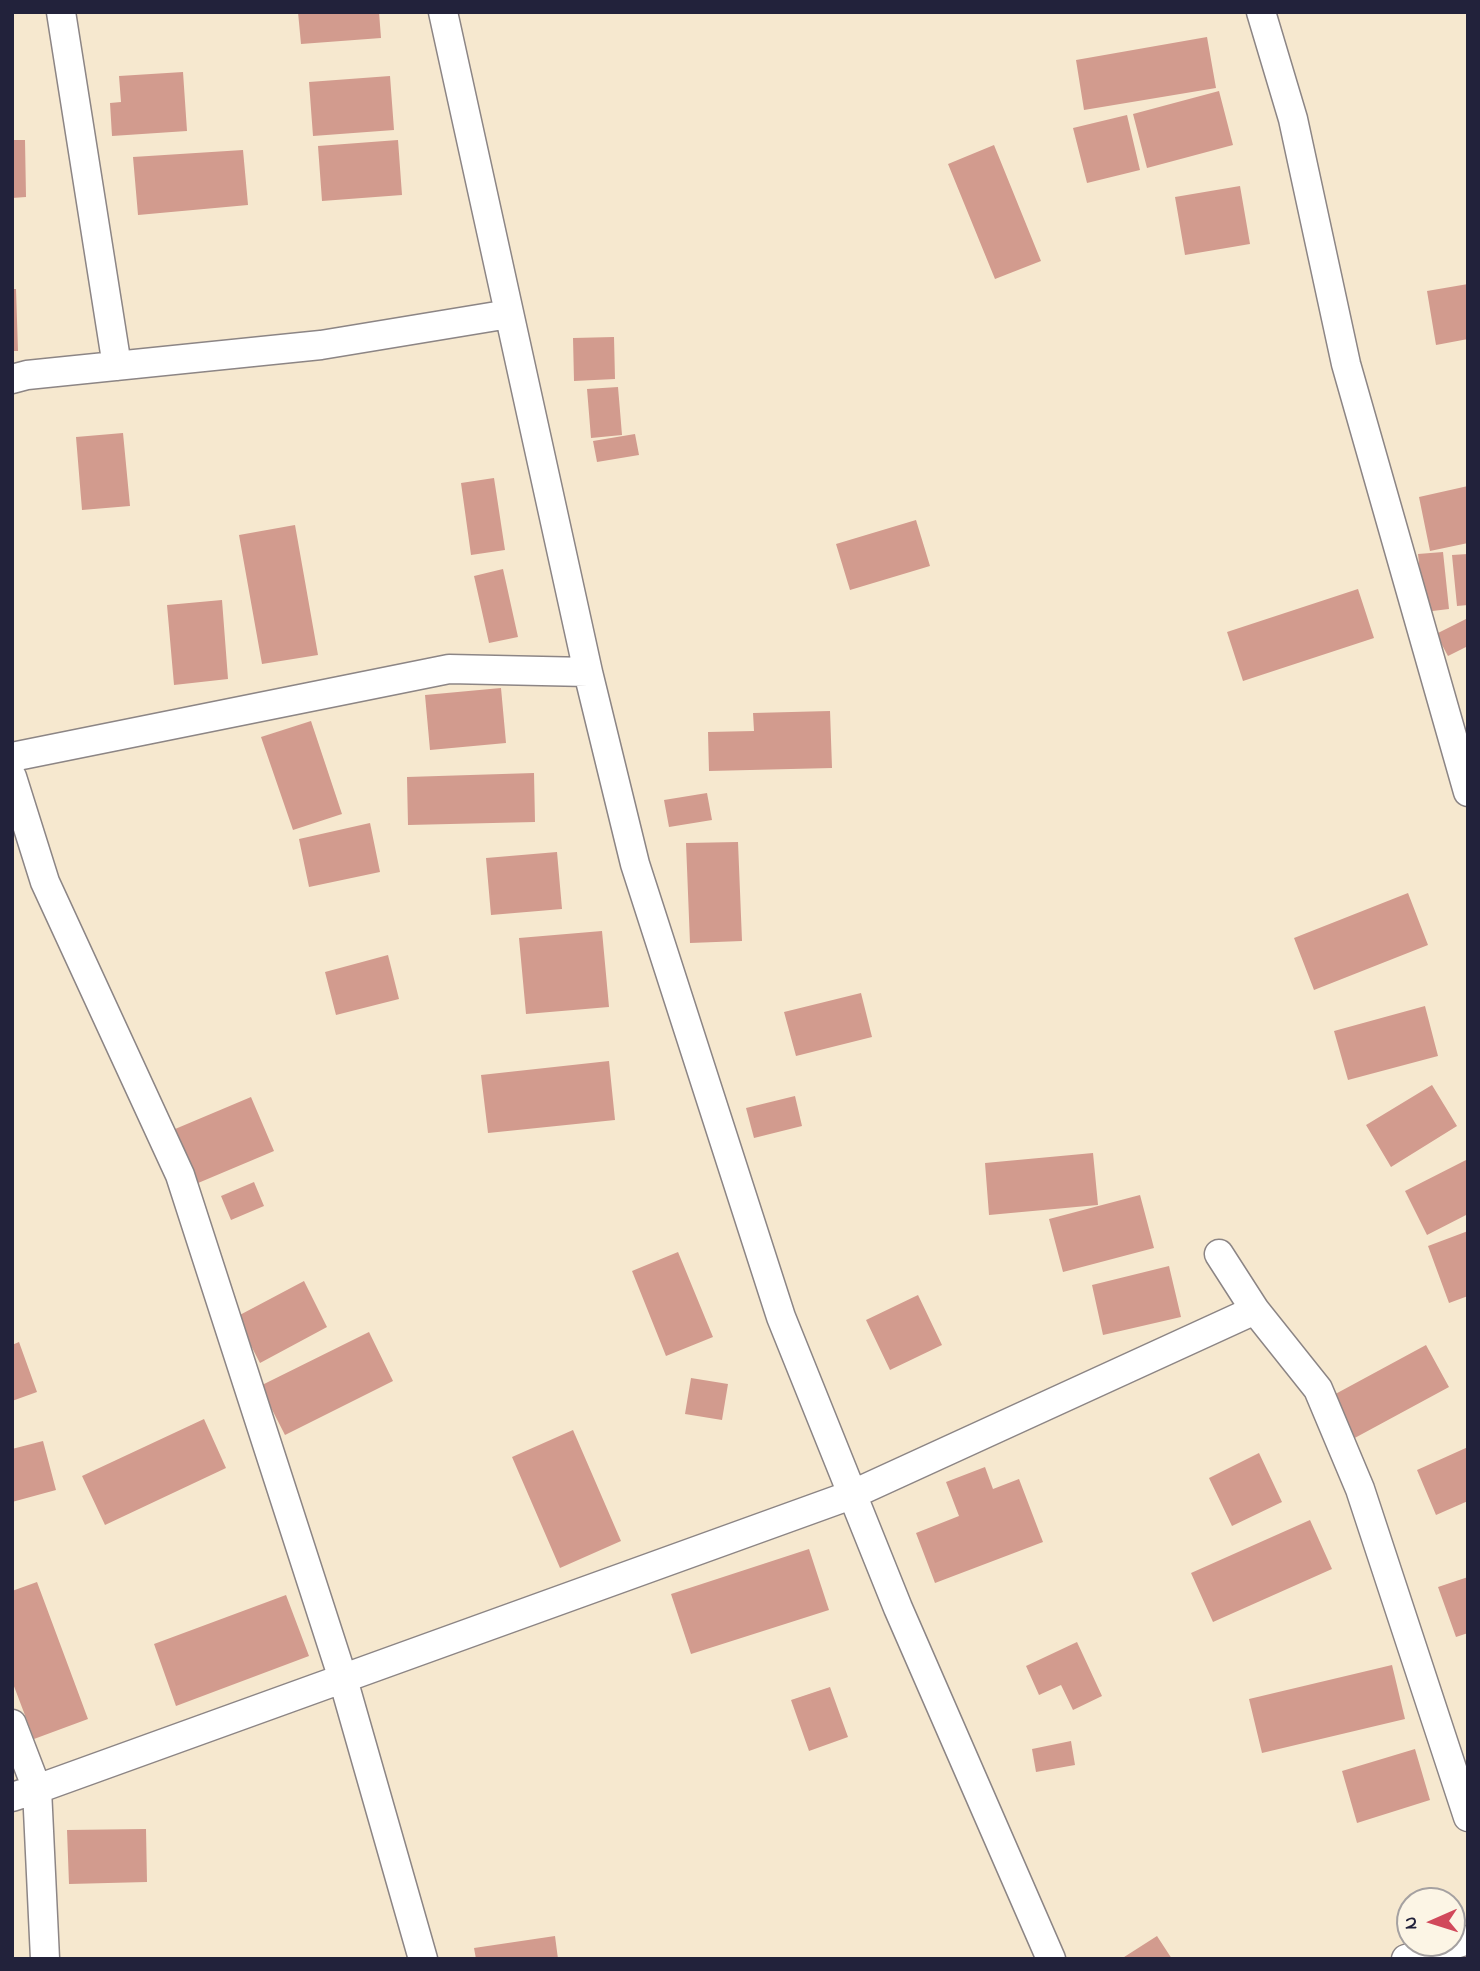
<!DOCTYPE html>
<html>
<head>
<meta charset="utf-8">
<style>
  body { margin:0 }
  #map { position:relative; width:1480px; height:1971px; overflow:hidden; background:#f6e8cf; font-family:"Indie Flower",sans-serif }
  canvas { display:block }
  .frame { position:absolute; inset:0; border:14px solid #22223b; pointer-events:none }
  .north { position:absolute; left:1396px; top:1887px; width:70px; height:70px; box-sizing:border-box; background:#fcf5e5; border:2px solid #a5a1a1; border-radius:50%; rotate:267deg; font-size:19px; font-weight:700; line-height:28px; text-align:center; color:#22223b }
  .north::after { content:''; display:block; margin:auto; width:24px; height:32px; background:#d1495b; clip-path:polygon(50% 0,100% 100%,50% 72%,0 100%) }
</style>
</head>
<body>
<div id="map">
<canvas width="1480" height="1971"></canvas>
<div class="frame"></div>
<div class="north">N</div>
</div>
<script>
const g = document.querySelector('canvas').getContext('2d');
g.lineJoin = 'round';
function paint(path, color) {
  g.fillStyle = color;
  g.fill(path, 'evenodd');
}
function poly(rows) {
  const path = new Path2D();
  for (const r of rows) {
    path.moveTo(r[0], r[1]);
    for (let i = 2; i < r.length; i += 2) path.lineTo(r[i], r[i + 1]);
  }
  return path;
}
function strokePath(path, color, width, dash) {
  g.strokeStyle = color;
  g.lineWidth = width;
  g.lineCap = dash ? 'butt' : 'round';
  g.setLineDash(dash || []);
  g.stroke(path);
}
paint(poly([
  [298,12,379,12,381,38,301,44],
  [1207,37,1216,88,1084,110,1076,60],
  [183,72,187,131,112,136,110,103,121,102,119,76],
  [390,76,394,130,313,136,309,82],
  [1219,91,1233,145,1147,168,1133,114],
  [1127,115,1140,170,1087,183,1073,128],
  [12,140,25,140,26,197,12,198],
  [398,140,402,195,322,201,318,146],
  [994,145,1041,261,995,279,948,164],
  [243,150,248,205,138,215,133,157],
  [1240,186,1250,244,1185,255,1175,197],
  [1468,284,1468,339,1436,345,1427,291],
  [12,289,16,289,18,351,12,351],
  [614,337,615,379,574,381,573,338],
  [618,387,622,435,591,438,587,389],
  [123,433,130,506,82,510,76,437],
  [635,434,639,455,597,462,593,441],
  [494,478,505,550,471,555,461,483],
  [1468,486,1468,543,1430,551,1419,497],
  [916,520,930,566,850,590,836,544],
  [295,525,318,655,262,664,239,535],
  [1443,552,1449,609,1424,612,1418,554],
  [1468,554,1468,605,1457,606,1452,555],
  [503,569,518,637,489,643,474,576],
  [1358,589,1374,638,1243,681,1227,632],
  [222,600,228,679,174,685,167,605],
  [1466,619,1468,646,1448,656,1436,634],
  [501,688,506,743,430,750,425,695],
  [830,711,832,768,709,771,708,732,754,731,753,713],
  [311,721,342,814,293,830,261,737],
  [534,773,535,822,408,825,407,777],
  [707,793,712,820,669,827,664,800],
  [370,823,380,872,309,887,299,839],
  [738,842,742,941,690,943,686,843],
  [557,852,562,909,491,915,486,858],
  [1408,893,1428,945,1314,990,1294,938],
  [602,931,609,1007,526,1014,519,938],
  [388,955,399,999,336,1015,325,972],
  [861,993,872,1037,796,1056,784,1012],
  [1425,1006,1438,1056,1348,1080,1334,1031],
  [609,1061,615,1120,488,1133,481,1075],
  [1432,1085,1457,1126,1391,1167,1366,1125],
  [795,1096,802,1126,754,1138,746,1108],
  [251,1097,274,1151,191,1186,168,1132],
  [1093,1153,1098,1205,989,1215,985,1163],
  [1468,1159,1468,1214,1427,1235,1405,1191],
  [254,1182,264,1206,231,1220,221,1196],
  [1140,1195,1154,1248,1063,1272,1049,1219],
  [1468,1231,1468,1296,1449,1303,1428,1246],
  [678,1252,713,1337,666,1356,632,1271],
  [1169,1266,1181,1317,1103,1335,1092,1285],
  [304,1281,327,1327,260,1363,236,1317],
  [918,1295,942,1345,890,1370,866,1320],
  [369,1332,393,1381,285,1435,260,1386],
  [19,1342,37,1392,12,1401,12,1345],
  [1426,1345,1449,1387,1351,1440,1328,1398],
  [691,1378,728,1384,722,1420,685,1414],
  [204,1419,226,1468,105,1525,82,1476],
  [573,1430,621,1541,560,1568,512,1457],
  [43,1441,56,1490,12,1502,12,1449],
  [1468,1447,1468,1501,1436,1515,1417,1470],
  [1259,1453,1282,1502,1232,1526,1209,1478],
  [985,1467,993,1489,1019,1479,1043,1542,935,1583,916,1533,959,1516,946,1482],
  [1310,1520,1332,1569,1213,1622,1191,1573],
  [809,1549,829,1610,691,1654,671,1594],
  [1468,1577,1468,1633,1456,1637,1438,1587],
  [37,1582,88,1719,34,1739,12,1681,12,1591],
  [286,1595,309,1656,176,1706,154,1644],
  [1077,1642,1102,1696,1073,1710,1061,1685,1039,1695,1026,1666],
  [1392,1665,1405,1719,1262,1753,1249,1699],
  [830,1687,848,1737,809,1751,791,1700],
  [1071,1741,1075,1765,1036,1772,1032,1749],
  [1415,1749,1430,1800,1357,1823,1342,1771],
  [146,1829,147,1882,69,1884,67,1830],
  [555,1936,558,1959,476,1959,474,1948],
  [1157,1936,1172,1959,1121,1959]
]), '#d29b8e');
const street = poly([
  [61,12,117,366],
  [443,12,588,672,635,864,781,1317,898,1608,1051,1959],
  [1261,12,1293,119,1346,364,1468,792],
  [12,379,27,375,321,345,509,314],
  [12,757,449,669,588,672],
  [12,777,45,882,180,1175,343,1679,423,1959],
  [1219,1254,1255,1310,1318,1389,1360,1489,1468,1817],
  [12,1724,37,1789,45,1959],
  [12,1797,37,1789,851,1495,1255,1310],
  [1406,1959,1468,1940]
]);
strokePath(street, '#8c8585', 31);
strokePath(street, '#fff', 28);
</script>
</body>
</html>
